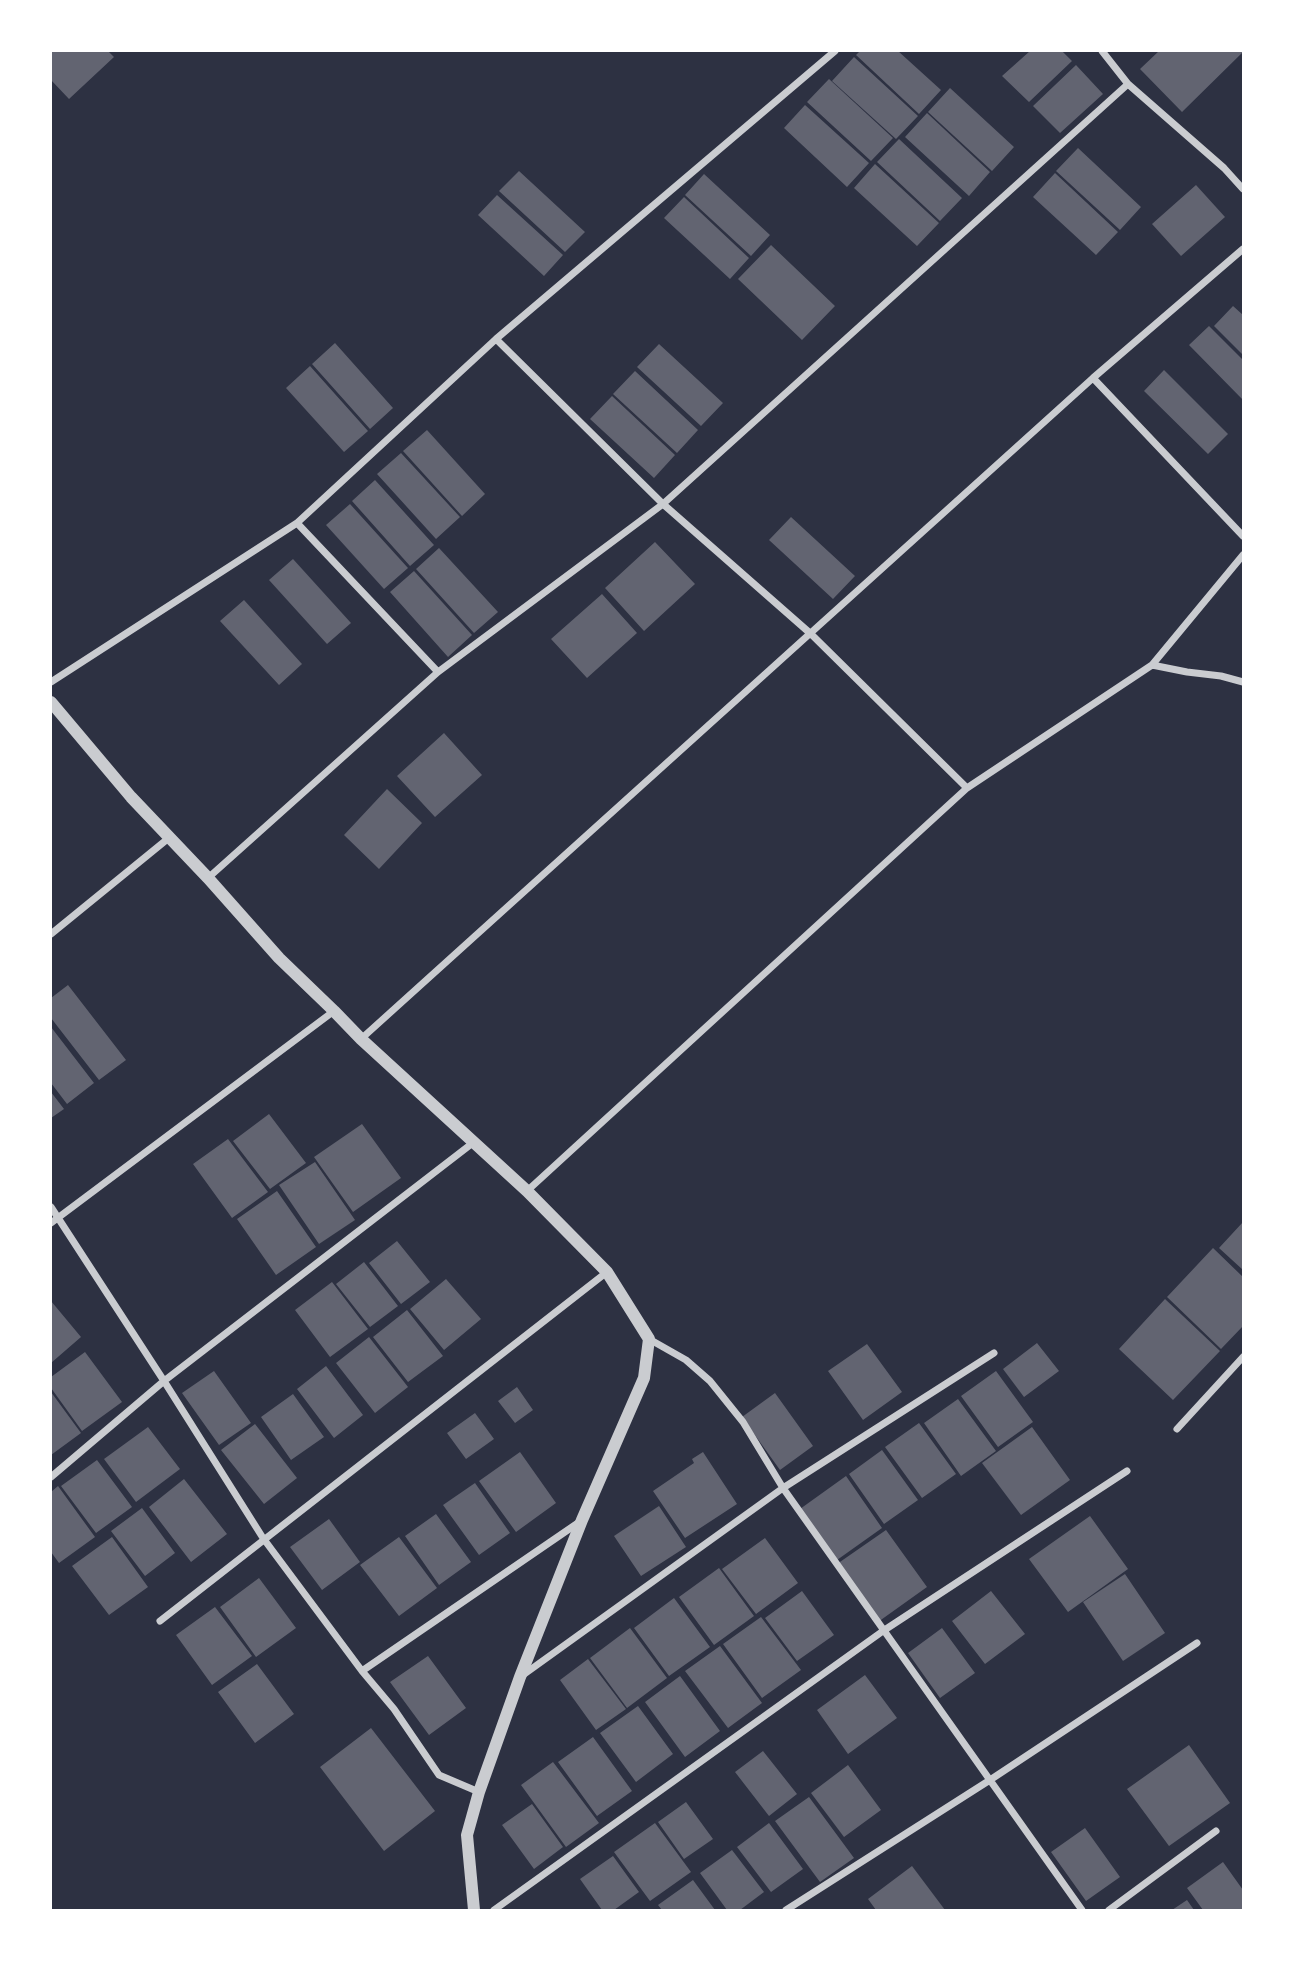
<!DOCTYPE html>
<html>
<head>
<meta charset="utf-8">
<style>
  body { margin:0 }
  #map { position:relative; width:1294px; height:1961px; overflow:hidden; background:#2d3142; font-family:Georgia,serif }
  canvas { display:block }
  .frame { position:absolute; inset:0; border:52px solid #fff; pointer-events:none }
</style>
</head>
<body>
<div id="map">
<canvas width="1294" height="1961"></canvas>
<div class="frame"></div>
</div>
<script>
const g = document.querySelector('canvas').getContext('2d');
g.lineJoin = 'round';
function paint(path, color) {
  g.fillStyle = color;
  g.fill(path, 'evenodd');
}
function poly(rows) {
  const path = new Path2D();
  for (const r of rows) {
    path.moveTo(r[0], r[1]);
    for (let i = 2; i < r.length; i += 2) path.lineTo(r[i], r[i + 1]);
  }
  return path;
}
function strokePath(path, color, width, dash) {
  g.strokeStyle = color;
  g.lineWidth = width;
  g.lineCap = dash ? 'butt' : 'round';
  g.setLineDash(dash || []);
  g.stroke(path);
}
paint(poly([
  [51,51,108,51,114,57,69,99,51,80],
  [860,51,898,51,941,90,919,114,856,55],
  [1030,51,1062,51,1072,61,1029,102,1002,76],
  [1159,51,1243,51,1243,52,1182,112,1140,69],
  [854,57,918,116,896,139,832,81],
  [1076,65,1103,94,1060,133,1033,106],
  [829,79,893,138,871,161,807,102],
  [950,88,1014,147,992,171,928,112],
  [805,105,869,163,847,187,784,128],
  [927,113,990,172,969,196,905,137],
  [899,139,962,198,940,221,877,162],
  [1078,148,1141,207,1120,230,1056,171],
  [875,164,939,223,917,246,854,188],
  [519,171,585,232,565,252,499,191],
  [1055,173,1118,232,1096,255,1033,197],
  [704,174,770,235,751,256,685,195],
  [1196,185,1225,217,1181,256,1152,224],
  [497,195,563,255,544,276,478,215],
  [684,197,749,258,730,279,664,218],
  [771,245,835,306,802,340,738,279],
  [1233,306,1243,315,1243,355,1214,326],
  [1209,326,1243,360,1243,400,1189,345],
  [335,343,393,408,370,429,312,364],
  [659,344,723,403,701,426,637,367],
  [310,366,368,431,344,452,286,388],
  [1164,370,1228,434,1208,454,1144,391],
  [635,371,698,430,677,453,613,394],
  [612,396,675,455,654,478,590,419],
  [427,430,485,494,462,516,403,451],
  [401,453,460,517,436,539,377,474],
  [375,480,434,545,410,566,352,501],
  [350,504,408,568,384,589,326,525],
  [791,517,855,576,833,599,769,540],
  [655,542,695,584,644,631,605,588],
  [439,548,498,612,474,633,416,569],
  [293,559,351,623,327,644,269,580],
  [414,571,472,635,448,657,390,592],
  [602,594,637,633,587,678,551,639],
  [244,600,302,664,279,685,220,621],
  [444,733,482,775,435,817,397,776],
  [387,789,422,823,379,869,344,835],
  [68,985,126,1060,99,1080,51,1018,51,998],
  [51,1027,94,1083,67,1104,51,1083],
  [51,1092,64,1109,51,1118],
  [269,1114,306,1163,270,1189,233,1141],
  [362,1124,401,1178,353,1212,314,1157],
  [228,1139,268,1192,232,1218,193,1164],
  [315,1162,355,1220,319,1244,279,1185],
  [277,1191,316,1247,276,1275,237,1219],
  [1243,1222,1243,1270,1219,1248],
  [397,1241,430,1282,401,1304,369,1263],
  [1213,1248,1243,1277,1243,1326,1221,1349,1167,1297],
  [364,1262,398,1306,370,1327,336,1284],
  [446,1279,481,1319,444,1350,410,1309],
  [332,1282,368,1329,330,1357,295,1310],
  [1165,1299,1220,1351,1173,1400,1119,1349],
  [51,1301,81,1337,51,1363],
  [407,1310,443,1356,408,1382,373,1337],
  [369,1337,408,1387,375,1413,336,1363],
  [1037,1343,1059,1371,1024,1397,1003,1369],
  [867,1344,902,1392,863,1420,828,1371],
  [85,1352,122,1402,82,1431,51,1388,51,1377],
  [326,1366,363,1415,334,1438,297,1389],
  [214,1371,251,1423,219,1445,182,1393],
  [996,1371,1033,1422,998,1447,961,1396],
  [517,1387,533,1410,515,1423,498,1401],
  [51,1392,81,1433,51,1455],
  [775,1393,813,1446,780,1470,742,1417],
  [293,1394,324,1437,291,1460,261,1417],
  [958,1399,996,1451,961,1476,924,1423],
  [475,1413,494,1439,466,1459,447,1433],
  [919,1423,956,1474,922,1498,885,1447],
  [255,1424,297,1478,264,1504,221,1450],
  [148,1427,180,1469,136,1502,104,1459],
  [1032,1427,1070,1480,1021,1515,982,1463],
  [882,1450,918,1500,884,1524,849,1474],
  [520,1452,556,1503,516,1532,479,1481],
  [703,1452,737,1504,685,1538,653,1491,694,1463,692,1459],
  [97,1460,132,1507,96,1533,61,1486],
  [846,1476,882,1528,837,1560,800,1509],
  [184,1479,227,1534,191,1562,149,1507],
  [475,1483,510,1533,479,1555,443,1505],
  [58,1486,95,1537,59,1563,51,1552,51,1492],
  [659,1506,686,1547,641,1576,614,1536],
  [142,1508,175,1553,145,1576,111,1531],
  [436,1514,471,1562,439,1585,405,1536],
  [1090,1516,1128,1569,1068,1612,1029,1559],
  [329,1519,360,1562,322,1590,290,1547],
  [886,1530,927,1587,878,1622,837,1564],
  [112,1537,148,1587,109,1615,72,1566],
  [399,1537,437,1588,399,1616,360,1565],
  [765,1538,798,1583,756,1614,722,1569],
  [719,1568,754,1616,714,1645,679,1597],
  [1125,1574,1165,1633,1123,1661,1083,1602],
  [259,1578,296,1628,256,1657,220,1607],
  [802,1591,834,1635,797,1661,765,1618],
  [991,1591,1025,1634,985,1664,952,1621],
  [674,1598,710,1647,669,1676,634,1628],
  [215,1607,252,1656,212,1685,176,1635],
  [761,1617,801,1670,762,1698,723,1644],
  [630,1628,667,1678,627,1708,590,1658],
  [942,1628,975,1673,940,1698,908,1653],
  [720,1646,762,1703,728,1728,685,1671],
  [428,1656,466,1708,429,1735,390,1682],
  [588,1659,626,1709,596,1730,560,1680],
  [257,1664,294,1714,255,1743,218,1692],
  [865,1675,897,1718,848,1754,817,1710],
  [680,1676,720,1731,685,1757,645,1702],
  [638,1706,673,1754,636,1782,600,1733],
  [371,1728,435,1811,384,1851,320,1767],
  [593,1737,632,1791,597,1816,558,1762],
  [1189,1745,1230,1803,1169,1846,1127,1789],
  [763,1751,797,1794,769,1816,735,1772],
  [553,1762,599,1823,566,1847,521,1785],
  [848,1765,881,1810,844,1837,811,1793],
  [809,1797,854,1858,820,1882,775,1821],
  [686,1802,713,1839,684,1859,658,1822],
  [532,1804,563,1847,534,1869,502,1825],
  [655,1823,691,1872,650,1901,614,1852],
  [769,1823,803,1869,771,1892,737,1847],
  [1085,1828,1120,1877,1086,1901,1051,1852],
  [732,1850,764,1892,740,1910,727,1910,700,1873],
  [613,1856,639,1892,614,1910,602,1910,580,1879],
  [1223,1862,1243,1890,1243,1910,1203,1910,1187,1888],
  [912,1866,945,1910,876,1910,868,1899],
  [693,1880,715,1910,662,1910,658,1905],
  [1187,1900,1194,1910,1172,1910]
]), '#626471');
strokePath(poly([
  [1102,51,1128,84,1224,168,1243,189],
  [496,339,663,504,811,634,967,788],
  [1093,378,1243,536],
  [297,523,438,672],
  [1152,665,1187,672,1221,676,1243,682],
  [51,682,297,523,496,339,835,51],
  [208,878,438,672,663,504,1128,84],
  [51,934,170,837],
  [361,1039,1093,378,1243,249],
  [527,1191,967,788,1152,665,1243,555],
  [51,1207,164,1381,263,1538,362,1671,394,1709,439,1775,479,1792],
  [51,1223,334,1011],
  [649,1339,686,1360,710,1381,743,1422,783,1488,1082,1910],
  [1177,1429,1243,1357],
  [51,1477,164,1381,474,1142],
  [160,1621,607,1272],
  [362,1671,578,1523],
  [523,1675,783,1488,994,1353],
  [494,1910,883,1631,1127,1471],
  [786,1910,990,1780,1197,1643],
  [1109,1910,1216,1831]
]), '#caccd0', 7);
strokePath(poly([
  [51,702,131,797,208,878,279,958,334,1011,361,1039,527,1191,607,1272,649,1339,644,1378,582,1520,520,1677,479,1792,467,1835,474,1910]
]), '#caccd0', 12);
</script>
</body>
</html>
